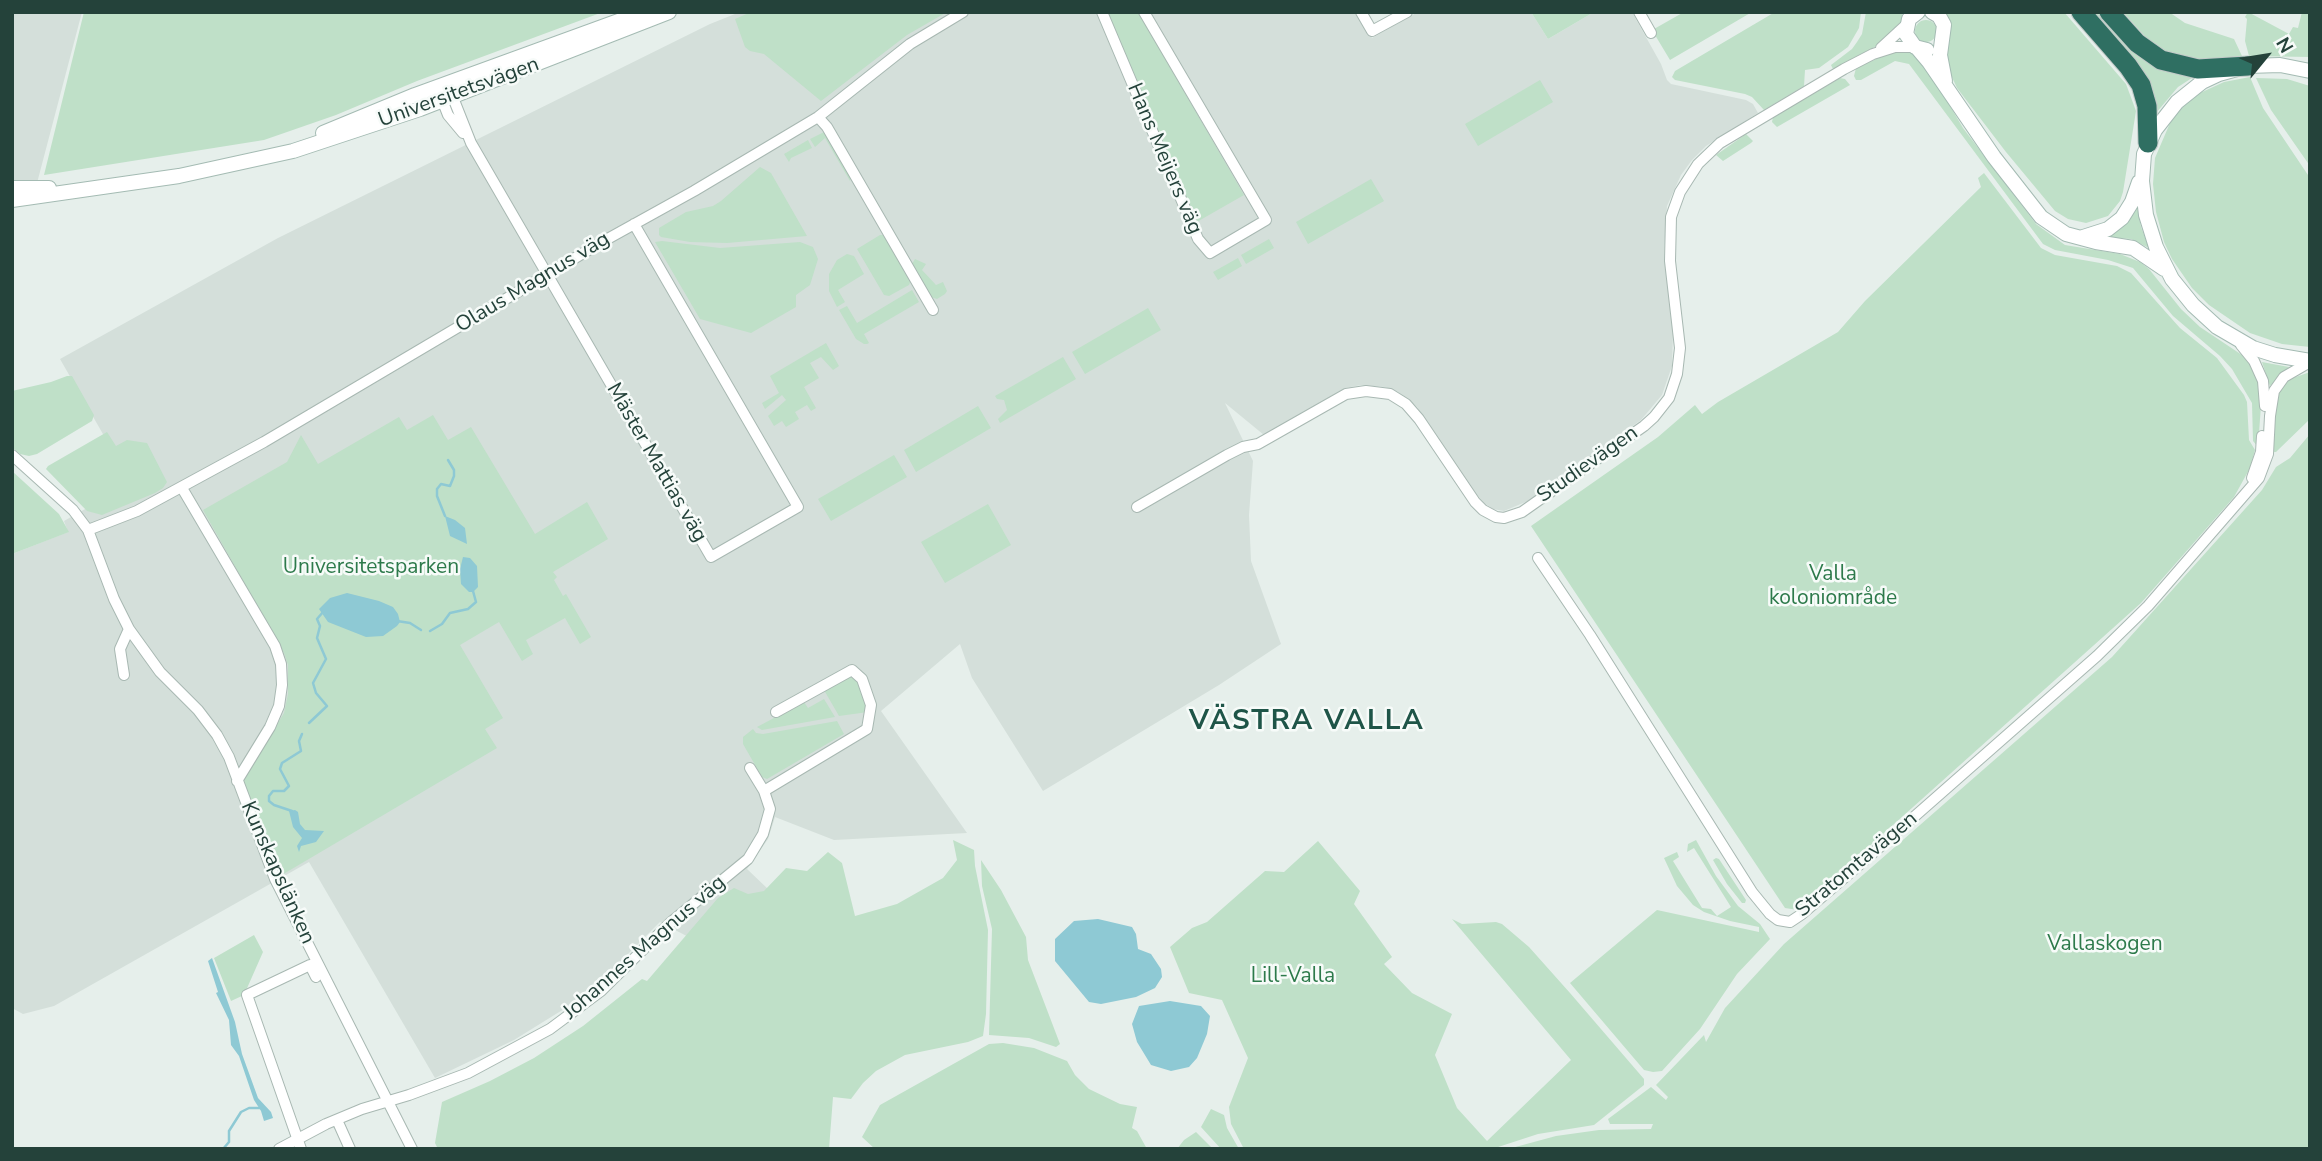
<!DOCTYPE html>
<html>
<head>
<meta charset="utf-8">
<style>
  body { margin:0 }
  #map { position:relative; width:2322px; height:1161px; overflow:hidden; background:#e6efeb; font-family:"Nunito Sans",sans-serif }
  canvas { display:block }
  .frame { position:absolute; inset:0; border:14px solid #24423a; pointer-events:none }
  .north { position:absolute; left:2231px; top:21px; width:70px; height:70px; -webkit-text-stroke:5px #f7fbf9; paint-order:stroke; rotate:60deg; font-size:19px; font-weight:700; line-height:28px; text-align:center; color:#24423a }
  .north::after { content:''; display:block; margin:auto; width:24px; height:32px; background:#24423a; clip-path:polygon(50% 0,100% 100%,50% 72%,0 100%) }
</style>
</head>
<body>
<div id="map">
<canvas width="2322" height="1161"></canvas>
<div class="frame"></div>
<div class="north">N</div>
</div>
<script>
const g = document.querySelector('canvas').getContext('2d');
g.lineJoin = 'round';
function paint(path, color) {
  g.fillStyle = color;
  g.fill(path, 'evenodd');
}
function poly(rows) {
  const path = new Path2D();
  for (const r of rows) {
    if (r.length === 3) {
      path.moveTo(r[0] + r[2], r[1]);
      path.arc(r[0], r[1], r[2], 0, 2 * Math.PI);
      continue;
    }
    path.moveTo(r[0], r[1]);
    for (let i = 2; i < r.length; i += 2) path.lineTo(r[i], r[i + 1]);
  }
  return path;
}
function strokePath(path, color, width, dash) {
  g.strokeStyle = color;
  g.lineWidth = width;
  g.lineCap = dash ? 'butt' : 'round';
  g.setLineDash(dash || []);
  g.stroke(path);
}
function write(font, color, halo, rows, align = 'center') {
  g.font = font + ' "Nunito Sans",sans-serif';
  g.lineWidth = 5;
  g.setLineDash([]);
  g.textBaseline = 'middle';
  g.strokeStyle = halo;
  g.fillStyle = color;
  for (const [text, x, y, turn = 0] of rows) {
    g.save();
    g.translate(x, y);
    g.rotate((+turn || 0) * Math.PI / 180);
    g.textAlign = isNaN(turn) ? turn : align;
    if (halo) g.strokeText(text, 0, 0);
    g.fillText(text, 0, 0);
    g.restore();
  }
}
paint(poly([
  [12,12,82,12,37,183,12,182],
  [740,12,1357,12,1372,38,1418,12,1531,12,1548,39,1594,12,1632,12,1661,64,1667,80,1671,84,1746,100,1753,104,1758,113,1706,146,1692,160,1681,175,1667,206,1664,253,1673,334,1672,366,1662,395,1641,420,1528,501,1504,511,1493,509,1484,503,1471,488,1417,407,1398,392,1385,387,1361,385,1345,388,1264,435,1225,403,1253,461,1249,515,1251,561,1281,644,1219,685,1043,791,972,678,960,644,881,711,967,833,834,840,775,817,768,839,747,869,790,910,736,962,660,922,619,963,564,1009,514,1040,435,1078,309,862,54,1006,23,1014,12,1008,12,554,68,532,64,521,131,483,60,359,278,238,710,24]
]), '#d4dfda');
paint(poly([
  [84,12,603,12,417,81,336,115,264,140,44,175],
  [751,12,947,12,907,35,821,101,764,54,750,51,745,47,735,19],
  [1106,12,1138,12,1244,195,1195,223],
  [1531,12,1594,12,1548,39],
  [1684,12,1752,12,1670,60,1655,35,1654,29],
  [1775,12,1861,12,1859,28,1848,47,1819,68,1805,70,1804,86,1764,110,1752,97,1745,94,1675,80,1672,77,1675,71],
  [1866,12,1902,12,1902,20,1899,27,1882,43,1833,69,1831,65,1852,49,1857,42,1862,34],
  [1942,12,2064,12,2126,84,2136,111,2123,192,2120,201,2108,216,2086,223,2068,219,2055,211,2006,152,1957,88,1951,75,1946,49,1950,34,1951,25],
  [2092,12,2099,12,2129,47,2195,76,2178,87,2156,113],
  [2123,12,2169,12,2185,23,2234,39,2242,56,2195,61,2184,58,2161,50,2151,43],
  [2248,12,2289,34,2293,27,2298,28,2302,12,2310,12,2310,57,2249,56,2245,41,2247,19,2245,17],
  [1926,31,11],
  [1912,51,1930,72,1963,128,2036,224,2065,245,2120,254,2140,262,2149,269,2181,309,2200,327,2242,355,2250,364,2259,382,2261,405,2258,447,2253,441,2252,403,2232,369,2220,356,2173,316,2133,268,2108,260,2055,250,2043,244,1909,64,1895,61,1861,80,1856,80,1854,76,1856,68,1892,52],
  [2250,77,2263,108,2310,178,2310,347,2282,344,2250,333,2209,305,2192,288,2172,259,2164,242,2156,212,2153,184,2155,158,2170,123,2183,107,2200,93,2224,82],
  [1840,78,1845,79,1850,85,1777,127,1772,122,1773,117],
  [2256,78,2287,79,2310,86,2310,166,2271,110],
  [1540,80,1553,102,1478,146,1465,124],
  [824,132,851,178,850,181,825,138,815,147,810,139],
  [1746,134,1753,141,1751,143,1723,161,1716,155],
  [808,140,812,148,791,158,789,162,784,154],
  [760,167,771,173,807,236,727,243,690,242,661,237,659,235,659,228,686,212,713,206,721,201],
  [1984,173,2041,248,2055,255,2117,266,2131,273,2180,328,2217,358,2244,395,2247,402,2249,440,2255,450,2250,468,2234,497,2141,603,1798,910,1785,908,1531,526,1658,437,1695,405,1702,414,1718,402,1838,332,1865,301,1981,187,1978,178],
  [1371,179,1384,201,1308,244,1296,222],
  [2137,207,2141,227,2149,248,2131,239,2105,237,2126,224],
  [880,235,885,235,911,280,909,285,889,296,884,295,857,249],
  [1269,239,1274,248,1246,264,1241,255],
  [662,241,720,248,800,242,813,247,818,259,810,285,796,295,796,307,751,333,700,319,655,242],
  [847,254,854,256,864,274,838,290,845,302,837,307,829,291,829,274,837,260],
  [1238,258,1242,266,1218,280,1213,272],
  [915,259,926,264,922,270,936,285,943,282,947,291,945,294,937,299,931,297,912,264],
  [912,290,919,302,864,334,869,343,867,344,864,344,856,339,839,310,847,306,857,323],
  [1148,308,1161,330,1085,374,1072,352],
  [826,343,839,366,833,370,821,357,810,363,819,378,804,387,816,408,811,411,807,405,795,412,799,419,786,427,782,421,774,426,768,416,786,400,782,395,765,409,762,403,779,393,770,376],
  [1063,357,1076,379,1000,423,998,419,1007,410,1004,400,997,399,995,396],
  [2262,362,2289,367,2270,386],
  [2310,372,2310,419,2276,452,2271,452,2274,403,2279,391,2290,379],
  [67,376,72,376,94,415,92,421,37,454,29,456,20,454,12,447,12,391,51,382],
  [978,406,991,428,916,472,904,450],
  [433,415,448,440,471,427,535,534,587,502,608,539,553,572,557,577,554,580,563,596,566,594,591,637,580,644,565,618,526,640,533,654,522,661,499,622,460,645,503,718,485,729,497,748,280,876,243,780,284,713,288,694,288,665,284,653,203,510,287,462,301,435,318,464,399,417,407,430],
  [107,432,116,446,127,440,147,443,167,482,163,488,155,493,102,515,87,511,46,469,48,466],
  [2310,434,2310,1149,1508,1149,1556,1136,1599,1130,1651,1129,1653,1124,1610,1124,1608,1119,1651,1087,1666,1100,1668,1097,1656,1085,1704,1035,1706,1042,1725,1008,1784,944,2112,657,2262,490,2276,467,2290,458],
  [894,455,907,477,831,521,818,499],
  [12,471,59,514,69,532,12,554],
  [988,504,1011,545,945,583,921,542],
  [850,677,859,680,868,712,839,716,824,690],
  [824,699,835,717,762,730,757,727,804,702,808,708],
  [837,721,844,734,767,779,762,777,743,744,743,737,753,729,756,733,763,734],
  [953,840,974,850,975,866,988,930,986,1014,983,1036,968,1042,905,1055,876,1071,863,1083,851,1099,833,1097,829,1149,438,1149,435,1143,442,1102,490,1081,534,1058,583,1026,642,979,647,981,718,898,734,888,748,894,764,891,786,868,807,871,828,852,842,863,855,916,897,904,943,878,957,860],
  [1696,840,1716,876,1738,906,1760,924,1770,939,1737,974,1700,1029,1662,1071,1653,1072,1644,1070,1570,983,1657,910,1759,932,1759,927,1730,921,1704,912,1693,905,1677,886,1664,858,1677,852,1679,857,1673,861,1702,908,1711,909,1717,916,1731,907,1694,848,1687,852,1688,844],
  [1318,841,1360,891,1354,904,1392,957,1384,964,1412,993,1452,1014,1435,1055,1457,1108,1487,1141,1571,1060,1452,919,1462,924,1496,922,1502,924,1529,947,1570,993,1644,1079,1644,1085,1594,1125,1538,1134,1492,1149,1244,1149,1231,1124,1229,1107,1248,1058,1222,1000,1189,993,1170,947,1192,928,1207,922,1265,871,1284,872],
  [1716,858,1719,859,1746,900,1745,903,1742,903,1727,884,1713,860],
  [981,860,1001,890,1026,937,1028,960,1060,1044,1056,1047,1029,1038,989,1035,992,929,982,886],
  [254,935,263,952,244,995,231,1001,214,958],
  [1003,1043,1034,1048,1067,1061,1075,1075,1089,1089,1120,1104,1137,1107,1132,1128,1137,1131,1147,1149,875,1149,862,1137,880,1105,989,1044],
  [1211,1109,1224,1115,1227,1128,1239,1149,1221,1149,1201,1127],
  [1196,1132,1213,1149,1177,1149,1184,1140]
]), '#bfe0c8');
paint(poly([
  [445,516,455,520,465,528,467,544,450,536],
  [463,557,470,558,477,566,478,587,473,592,469,592,461,584,460,569],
  [347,593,379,601,393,607,398,614,400,622,397,626,383,636,366,637,328,622,319,609,330,598],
  [295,810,298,812,300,824,305,830,324,831,316,842,301,846,299,852,297,846,302,838,293,827,289,811],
  [1098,919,1132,927,1136,934,1138,949,1151,954,1161,969,1162,977,1155,988,1136,997,1101,1004,1089,1002,1055,961,1055,939,1074,921],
  [212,958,235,1022,242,1054,258,1098,271,1112,273,1118,264,1121,261,1111,254,1100,239,1056,231,1045,229,1020,216,993,218,992,208,961],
  [1170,1001,1201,1006,1210,1016,1207,1034,1197,1058,1189,1067,1171,1071,1151,1065,1137,1042,1132,1024,1139,1006]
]), '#8ec9d4');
strokePath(poly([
  [445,516,437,496,437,489,441,484,450,486,454,476,454,470,448,460],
  [397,621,410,623,421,630],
  [430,631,442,624,450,613,468,609,476,602,473,591],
  [309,723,327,706,316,693,313,683,326,659,317,638,320,626,317,619,323,612],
  [292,811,274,805,269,801,269,796,273,791,284,791,289,786,280,769,282,763,301,751,299,741,302,734],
  [223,1149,229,1142,229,1131,241,1112,249,1108,260,1108]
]), '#8ec9d4', 2.5);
const street = poly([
  [1102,12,1198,239,1210,253,1266,220,1144,12],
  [1361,12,1372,31,1407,12],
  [1639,12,1651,33],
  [1881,48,1906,25],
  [437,87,448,115,463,133],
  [450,90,471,143,711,557,798,507,634,224],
  [818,117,827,127,933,310],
  [2241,345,2254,361,2263,381,2265,406],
  [12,455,73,510,88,530,114,599,129,629,160,672,198,710,217,735,229,757,275,879,412,1149],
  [2252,478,2261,452,2262,436],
  [182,488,275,646,281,664,282,685,279,706,270,727,237,781],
  [1137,507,1227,455,1243,447,1258,444,1346,394,1366,391,1390,394,1406,404,1419,419,1475,502,1483,510,1496,517,1504,518,1522,512,1644,426,1654,417,1669,398,1677,374,1680,348,1670,261,1671,217,1680,192,1698,164,1720,143,1844,69,1873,54,1895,47,1915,47],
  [88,530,137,511,264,442,602,242,694,191,818,117,910,44,963,12],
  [1538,558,1590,635,1752,892,1770,914,1778,920,1790,922,1802,914,1865,860,2097,656,2148,606,2259,478,2268,454,2270,416,2274,391,2284,377,2310,362],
  [124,675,120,649,129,629],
  [764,791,867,729,871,705,862,679,852,670,776,712],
  [337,1120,350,1149],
  [279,1149,326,1124,362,1109,409,1095,468,1073,550,1029,601,991,670,923,748,859,763,834,770,809,764,791,750,768],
  [301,1149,247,995,310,965,316,977]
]);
const secondary = poly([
  [1918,12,1909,19,1906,34,1915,47,1927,50],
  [1932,12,1939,16,1944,25,1940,55,1945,81],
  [1918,49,1929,62,1994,157,2041,217,2066,234,2096,242,2133,248,2164,269],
  [2310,71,2280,65,2248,66,2219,74,2202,82,2177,102,2155,130,2144,154,2142,181,2146,215,2156,247,2172,279,2193,305,2217,327,2253,348,2275,355,2310,361],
  [323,133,415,95,643,12],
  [12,188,49,188],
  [12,200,179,176,293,151,420,109,669,12],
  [2083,237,2108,229,2122,218,2132,202,2139,182]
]);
const highway = poly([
  [2081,12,2128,66,2141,85,2147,106,2148,143],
  [2109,12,2137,43,2161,60,2198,69,2248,66]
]);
strokePath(street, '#a8b8b2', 12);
strokePath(secondary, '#a4bbb3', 16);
strokePath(highway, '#c2cac8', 21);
strokePath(street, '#fff', 10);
strokePath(secondary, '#fff', 14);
strokePath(highway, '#2f6f62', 19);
write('21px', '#24423a', '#f7fbf9', [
  ["Universitetsvägen",459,93,-20],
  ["Hans Meijers väg",1164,159,67],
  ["Olaus Magnus väg",533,283,-31],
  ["Mäster Mattias väg",656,463,60],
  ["Studievägen",1588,465,-35],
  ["Stratomtavägen",1857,865,-40],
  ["Kunskapslänken",277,873,66],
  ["Johannes Magnus väg",645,948,-41]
]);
write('21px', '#2d7a4b', '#f7fbf9', [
  ["Universitetsparken",371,568],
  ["Valla",1833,575],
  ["koloniområde",1833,599],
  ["Vallaskogen",2105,945],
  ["Lill-Valla",1293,977]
]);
g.letterSpacing = '2px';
write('bold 28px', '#1f5548', '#f7fbf9', [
  ["VÄSTRA VALLA",1307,722]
]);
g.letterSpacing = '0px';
</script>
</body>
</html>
